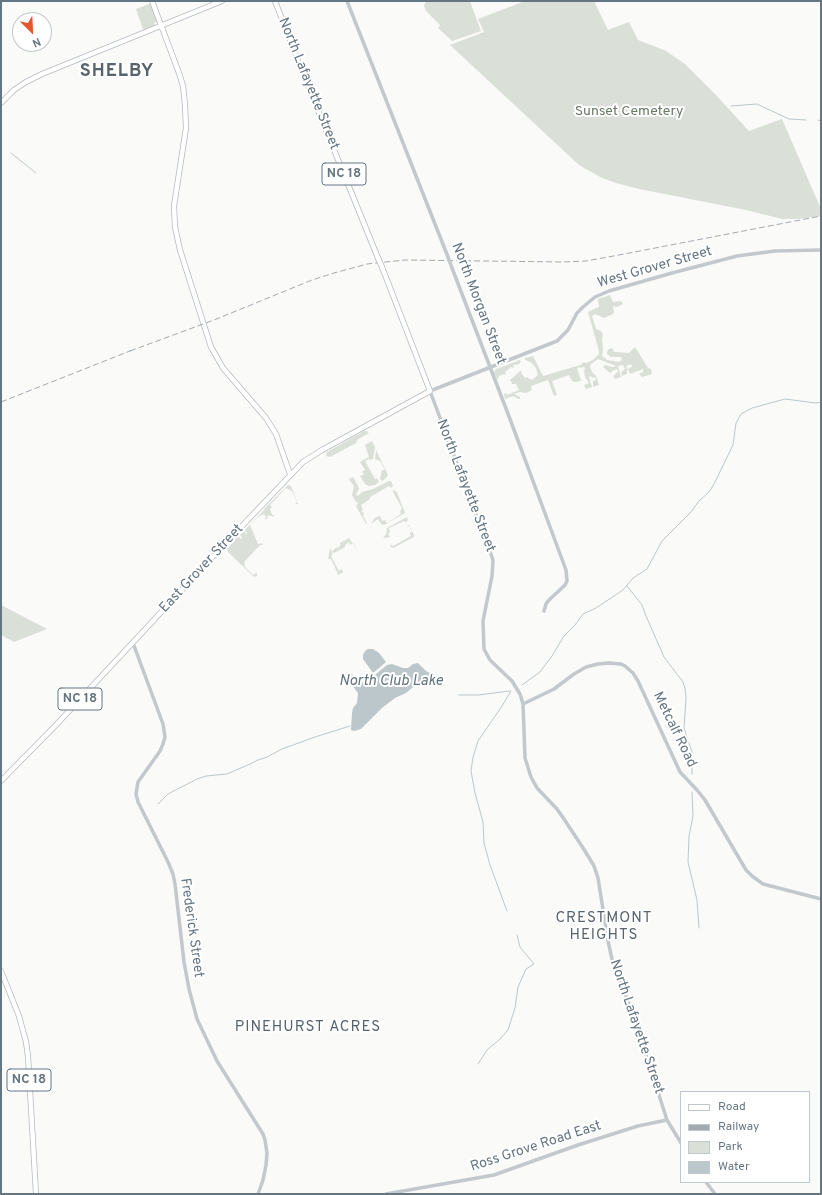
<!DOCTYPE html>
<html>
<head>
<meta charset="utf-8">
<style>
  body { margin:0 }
  #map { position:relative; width:822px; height:1195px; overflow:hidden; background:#fafaf8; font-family:Overpass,sans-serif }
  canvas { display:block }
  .frame { position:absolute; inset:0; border:2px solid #657683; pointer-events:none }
  .legend { position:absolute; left:680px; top:1091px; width:130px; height:92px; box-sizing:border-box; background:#fff; border:1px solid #c1c8cd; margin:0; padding:5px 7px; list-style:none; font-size:12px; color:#657683 }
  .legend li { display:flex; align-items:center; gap:8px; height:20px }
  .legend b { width:20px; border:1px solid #c1c8cd }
  .north { position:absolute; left:12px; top:12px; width:40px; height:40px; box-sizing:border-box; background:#fff; border:1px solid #c1c8cd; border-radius:50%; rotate:156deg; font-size:11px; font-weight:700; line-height:16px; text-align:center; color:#657683 }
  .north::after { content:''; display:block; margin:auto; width:14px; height:18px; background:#e4572e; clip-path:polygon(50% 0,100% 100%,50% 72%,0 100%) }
</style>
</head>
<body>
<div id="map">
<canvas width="822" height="1195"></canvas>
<div class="frame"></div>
<ul class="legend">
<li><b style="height:5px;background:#fff"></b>Road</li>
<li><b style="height:5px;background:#a2aab0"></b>Railway</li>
<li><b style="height:11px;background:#dadfd7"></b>Park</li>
<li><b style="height:11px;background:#bbc7cb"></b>Water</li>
</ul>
<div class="north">N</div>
</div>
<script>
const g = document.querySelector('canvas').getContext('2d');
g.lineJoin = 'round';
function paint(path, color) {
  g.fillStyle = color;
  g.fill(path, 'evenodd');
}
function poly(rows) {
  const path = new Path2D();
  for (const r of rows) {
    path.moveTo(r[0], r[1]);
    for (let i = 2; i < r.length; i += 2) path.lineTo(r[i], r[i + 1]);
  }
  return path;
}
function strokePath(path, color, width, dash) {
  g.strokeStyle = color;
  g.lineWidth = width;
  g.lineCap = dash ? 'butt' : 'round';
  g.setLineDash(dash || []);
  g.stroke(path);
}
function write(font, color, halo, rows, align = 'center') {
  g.font = font + ' Overpass,sans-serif';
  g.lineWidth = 4;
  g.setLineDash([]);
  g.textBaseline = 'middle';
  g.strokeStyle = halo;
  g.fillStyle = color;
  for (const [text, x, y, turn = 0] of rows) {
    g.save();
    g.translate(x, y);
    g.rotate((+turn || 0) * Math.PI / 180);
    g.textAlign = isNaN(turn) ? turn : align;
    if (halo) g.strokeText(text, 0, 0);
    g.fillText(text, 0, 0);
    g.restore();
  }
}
paint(poly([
  [428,1,470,1,481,31,452,41,438,28,440,25,426,11,424,6,425,3],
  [525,1,594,1,608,30,629,22,638,40,654,46,666,51,685,64,716,95,749,131,782,119,821,209,821,216,798,219,782,219,746,210,639,189,616,183,602,178,579,165,450,45,484,32,478,19],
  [152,3,159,21,154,23,156,27,144,32,136,9],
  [610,295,613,302,621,301,623,304,617,307,613,306,614,312,613,314,604,318,595,314,592,316,596,329,601,331,603,334,602,340,603,349,602,356,607,360,619,362,622,360,621,357,611,357,607,354,607,352,609,349,612,348,614,352,629,353,635,347,648,368,651,369,652,374,642,377,639,374,643,372,643,369,630,374,628,370,629,368,632,367,631,364,626,366,628,370,627,370,627,374,622,376,621,372,625,369,623,365,618,366,621,377,615,379,613,376,615,375,615,374,618,372,617,369,612,371,612,372,610,373,603,367,605,365,613,367,616,366,598,359,591,364,590,367,592,372,596,376,599,385,593,387,593,381,596,380,595,377,592,378,591,376,589,377,592,387,586,389,584,385,589,383,585,377,584,370,585,369,584,367,580,368,579,367,577,368,581,381,575,382,572,381,569,375,552,381,557,395,554,396,548,380,531,386,532,390,526,393,520,392,514,394,520,397,520,399,519,399,513,396,505,399,504,394,506,393,507,395,519,390,516,384,512,384,511,381,509,381,520,371,522,371,521,373,525,378,526,377,532,380,538,375,536,368,531,362,525,360,525,358,533,356,543,376,580,365,584,362,586,363,593,360,599,354,599,351,588,312,599,307,598,299],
  [520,360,521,362,517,365,515,364,513,366,514,368,511,367,505,372,506,375,504,374,499,376,499,378,497,379,494,372,496,369],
  [364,431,367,431,369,435,367,434,357,440,356,443,330,457,326,456,327,452],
  [372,441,375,447,373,459,371,460,369,459,365,461,375,479,376,479,377,478,379,482,375,485,369,486,365,484,360,476,364,474,362,472,365,470,360,462,369,457,365,445],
  [376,450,388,475,386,478,382,481,380,479,382,470,385,470,380,461,375,459],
  [353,477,358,486,359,489,356,494,358,496,362,492,373,489,389,481,391,481,393,486,391,488,389,486,370,497,370,499,361,505,363,510,361,511,362,513,364,512,363,516,367,523,366,524,356,506,358,503,357,502,356,502,352,495,354,486,349,479],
  [288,485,291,486,298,504,295,504,297,502,292,491,286,488,270,505,272,507,270,509,272,515,275,515,272,517,270,515,267,516,268,518,265,520,266,517,264,514,258,517,250,525,258,544,262,543,263,545,260,545,244,562,245,564,244,566,253,575,256,573,257,573,257,576,254,577,228,552,227,549,238,536,241,539,242,538,240,535,244,531,246,534,247,533,245,530,263,511,265,510,264,509],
  [393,490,396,491,400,500,405,513,384,525,381,524,378,519,371,524,375,518,380,516,382,521,385,520,387,523,401,514,400,512,402,508,393,492],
  [407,517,408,520,406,522,405,522,404,521,389,528,390,532,388,534,390,537,386,538,383,537,386,535,387,528],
  [409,525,414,535,414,537,393,548,391,547,390,544,393,546,411,536,410,533,412,532,409,526,406,526],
  [349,538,357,550,353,543,350,545,349,542,345,545,345,547,334,553,332,551,331,548,332,551,335,549,335,548,340,547,339,546,341,545,340,543],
  [330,548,333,554,331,556,339,571,342,569,343,572,340,575,341,573,338,575,337,575,338,574,331,559,328,559],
  [1,605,47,629,14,642,1,635]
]), '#dadfd7');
paint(poly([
  [368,649,373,649,379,653,386,662,373,673,363,659,363,655,365,651],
  [418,663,426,671,432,674,433,675,432,678,428,681,413,687,406,693,395,698,382,708,361,729,354,731,351,730,352,713,353,708,357,703,358,693,349,681,346,673,349,672,361,681,366,684,369,684,373,680,376,674,387,665,392,664,403,668,408,668,413,664]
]), '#bbc7cb');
strokePath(poly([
  [731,106,757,104,789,119,806,120],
  [818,120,821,121],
  [11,153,36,173],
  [627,586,642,605,646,616,664,657,683,682,685,688,686,698,684,728,692,752,692,774],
  [522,685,540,672,552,656,564,636,575,625,583,614,596,608,623,590,633,578,647,569,662,541,691,512,699,501,709,492,714,484,733,445,736,423,741,414,752,408,785,399,816,403,821,402],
  [459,695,478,695,510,691],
  [692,792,693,816,689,836,688,862,697,900,699,928],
  [158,804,168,794,197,779,206,776,227,774,250,764,258,760,267,757,282,749,315,737,350,726],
  [507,911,490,865,484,843,483,822,475,793,471,771,473,757,478,741,502,706,511,691],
  [478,1064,487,1050,500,1039,508,1030,515,1008,518,987,526,969,534,964,520,947,517,935]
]), '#bbc7cb', 1);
const major = poly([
  [152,1,179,73,183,86,185,105,186,128,174,206,175,227,180,250,211,347,223,368,266,418,276,434,290,474],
  [275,1,302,71,378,258],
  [1,103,14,90,26,82,42,74,222,1],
  [1,781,55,726,221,548,303,462,322,450,430,391,382,267],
  [1,971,19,1016,26,1042,28,1056,36,1194]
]);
strokePath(major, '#b5babe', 6);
strokePath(poly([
  [347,1,448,257],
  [452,268,510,419,566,570,567,581,565,585,548,601,546,604,544,611],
  [133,643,163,724,165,737,163,744,160,751,138,782,136,794,138,802,168,862,173,874,175,884,184,962,189,989,197,1019,217,1061,263,1134,265,1140,267,1153,266,1165,263,1180,258,1194],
  [523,704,554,689,574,674,586,667,598,664,609,663,621,664,625,666,633,673,638,681,680,772,697,790,705,800,746,870,752,876,763,884,821,899],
  [681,1143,667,1120,635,1020,612,959,608,941,598,878,594,866,585,851,564,819,557,809,537,788,531,777,525,758,523,704,520,694,512,681,490,660,484,649,483,621,492,576,493,561,492,557,430,391,557,341,568,330,577,313,583,307,595,297,609,291,672,273,737,256,775,251,821,250],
  [706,1182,715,1194],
  [386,1194,494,1175,578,1145,638,1126,667,1120]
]), '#c3c8cc', 3.5);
strokePath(major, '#fff', 4.5);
strokePath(poly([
  [130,351,214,320,312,280,334,273,367,264,405,260,563,262,586,261,619,255,821,216],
  [1,402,135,349]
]), '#a2aab0', 1, [6, 3]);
const majorBridge = poly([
  [378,258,382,267]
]);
strokePath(majorBridge, '#b5babe', 6, []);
strokePath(poly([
  [448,257,452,268]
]), '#c3c8cc', 3.5);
strokePath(majorBridge, '#fff', 4.5);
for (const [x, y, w] of [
  [344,174,44],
  [80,699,44],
  [29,1080,44]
]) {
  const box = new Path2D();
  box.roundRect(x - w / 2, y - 11, w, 22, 3);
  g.fillStyle = '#fff';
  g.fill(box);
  strokePath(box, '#657683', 1);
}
write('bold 13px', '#657683', null, [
  ["NC 18",344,174],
  ["NC 18",80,699],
  ["NC 18",29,1080]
]);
write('14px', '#657683', '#fff', [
  ["North Lafayette Street",308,84,68],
  ["West Grover Street",655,268,-16],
  ["North Morgan Street",478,304,69],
  ["North Lafayette Street",465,486,69],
  ["East Grover Street",202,569,-47],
  ["Metcalf Road",674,730,64],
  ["Frederick Street",191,928,82],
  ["North Lafayette Street",636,1027,71],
  ["Ross Grove Road East",536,1147,-18]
]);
write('14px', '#687a64', '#fff', [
  ["Sunset Cemetery",629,112]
]);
write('italic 15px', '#60757c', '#fff', [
  ["North Club Lake",391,682]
]);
g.letterSpacing = '1px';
write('15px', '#57646e', '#fff', [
  ["CRESTMONT",604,919],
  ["HEIGHTS",604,936],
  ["PINEHURST ACRES",308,1028]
]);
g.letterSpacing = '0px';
g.letterSpacing = '1px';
write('bold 18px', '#57646e', '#fff', [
  ["SHELBY",117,72]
]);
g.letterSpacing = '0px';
</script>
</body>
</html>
